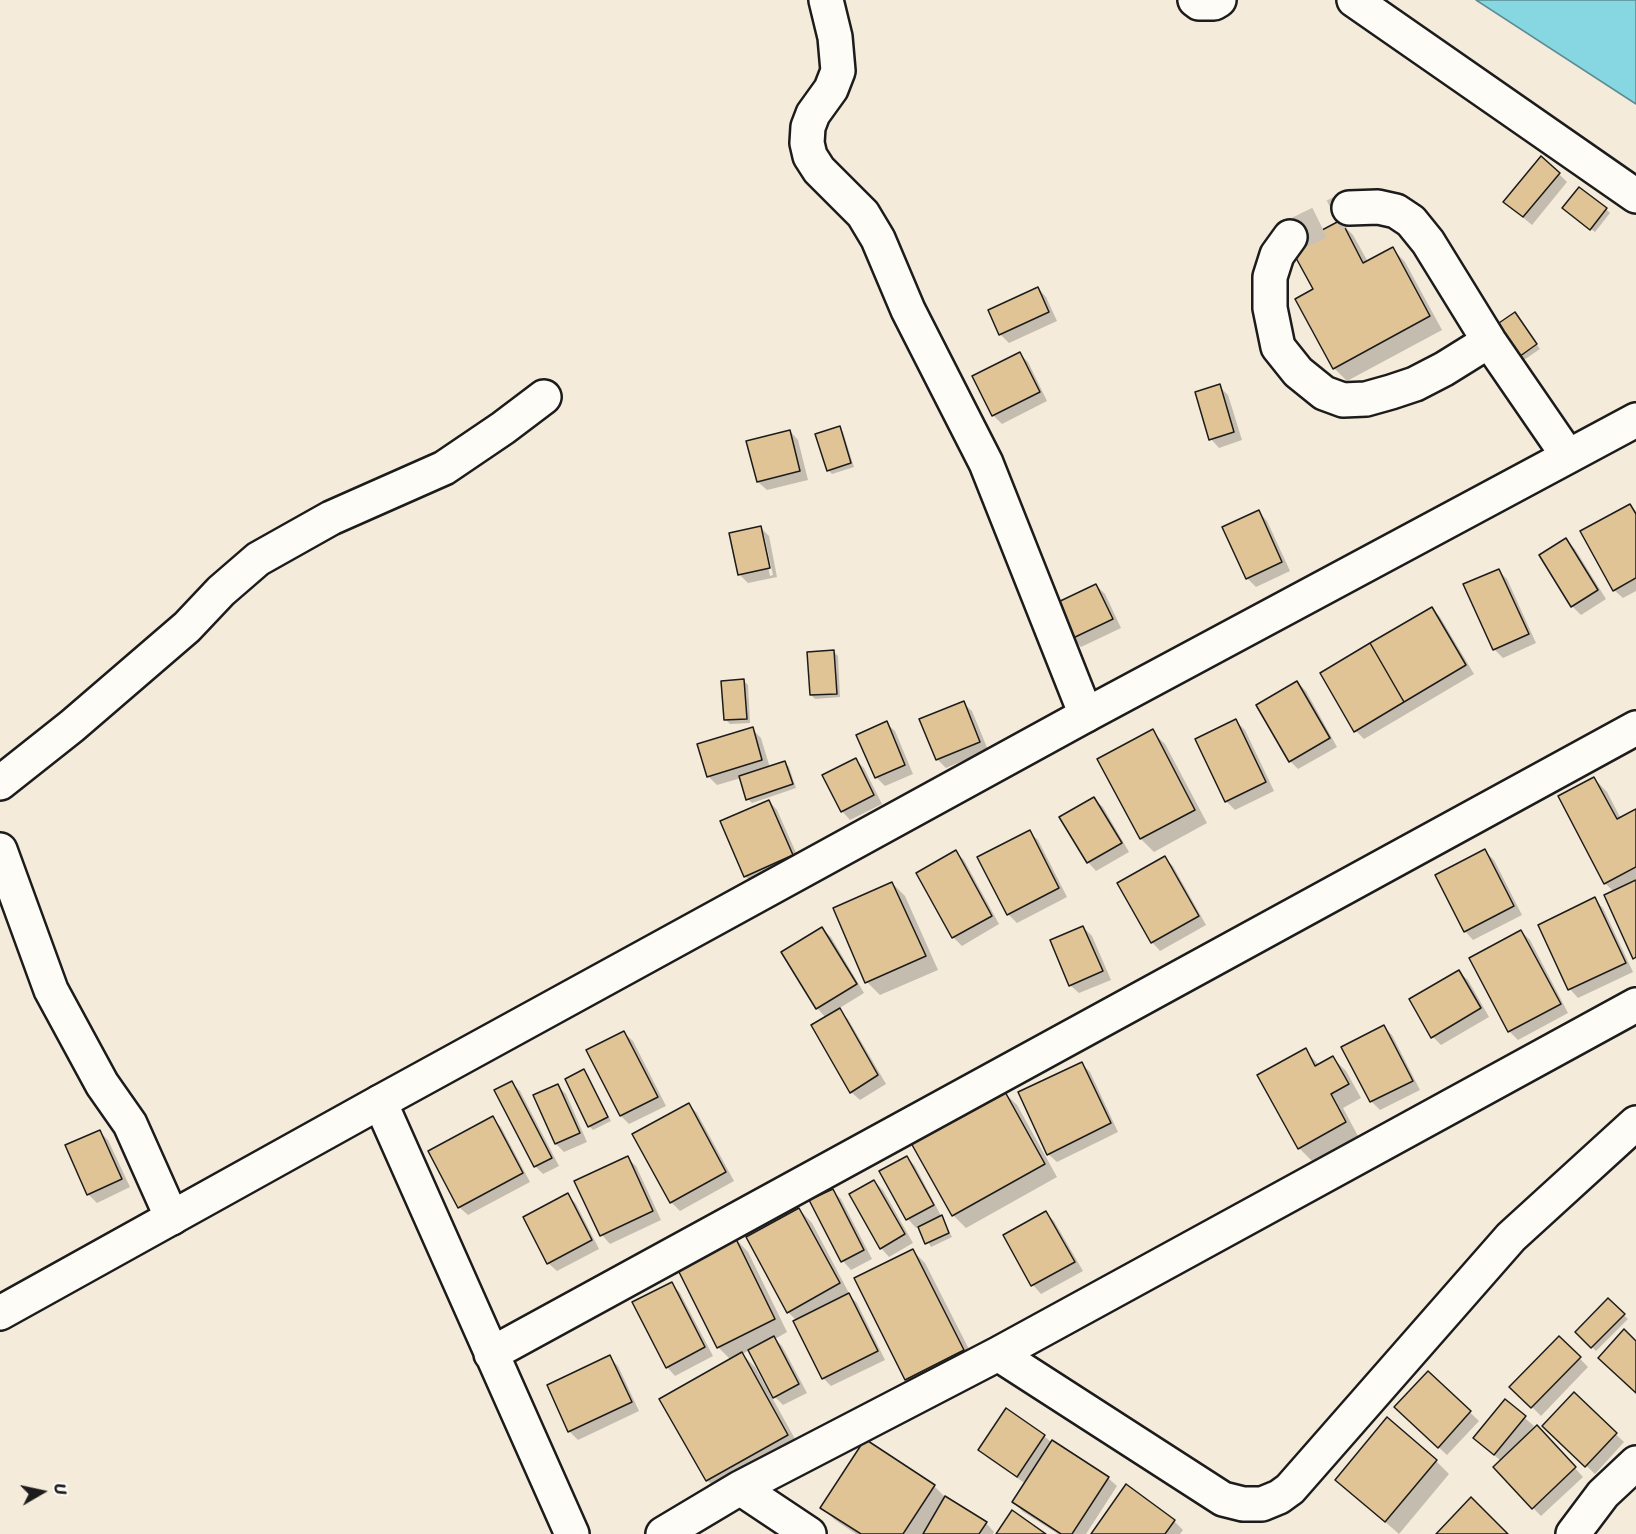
<!DOCTYPE html>
<html>
<head>
<meta charset="utf-8">
<style>
  body { margin:0 }
  #map { position:relative; width:1636px; height:1534px; overflow:hidden; background:#f5ebda; font-family:Sriracha,sans-serif }
  canvas { display:block }
  .north { position:absolute; left:12px; top:1462px; width:60px; height:60px; -webkit-text-stroke:4px #fdfcf7; paint-order:stroke; rotate:81deg; font-size:16px; font-weight:700; line-height:24px; text-align:center; color:#1c1c1c }
  .north::after { content:''; display:block; margin:auto; width:21px; height:27px; background:#1c1c1c; clip-path:polygon(50% 0,100% 100%,50% 72%,0 100%) }
</style>
</head>
<body>
<div id="map">
<canvas width="1636" height="1534"></canvas>
<div class="north">U</div>
</div>
<script>
const g = document.querySelector('canvas').getContext('2d');
g.lineJoin = 'round';
function paint(path, color) {
  g.fillStyle = color;
  g.fill(path, 'evenodd');
}
function poly(rows) {
  const path = new Path2D();
  for (const r of rows) {
    path.moveTo(r[0], r[1]);
    for (let i = 2; i < r.length; i += 2) path.lineTo(r[i], r[i + 1]);
  }
  return path;
}
function strokePath(path, color, width, dash) {
  g.strokeStyle = color;
  g.lineWidth = width;
  g.lineCap = dash ? 'butt' : 'round';
  g.setLineDash(dash || []);
  g.stroke(path);
}
const water = poly([
  [1476,0,1636,0,1636,104,1476,0]
]);
paint(water, '#87d7e3');
strokePath(water, '#5c8c93', 1.5);
paint(poly([
  [1559,174,1567,182,1532,225,1514,210],
  [1606,209,1610,213,1595,232,1568,211],
  [1340,222,1353,235,1368,262,1392,248,1405,262,1442,330,1347,381,1334,368,1315,290],
  [1038,288,1046,297,1057,321,1009,343,1000,334],
  [1518,318,1540,349,1521,362,1495,327],
  [1020,354,1028,362,1047,401,1002,424,993,415],
  [1219,386,1228,395,1242,440,1219,448,1211,439],
  [839,428,843,432,854,467,832,474,828,470],
  [790,431,798,440,808,480,767,490,758,482],
  [1630,506,1636,511,1636,591,1623,598,1614,590],
  [1259,512,1267,521,1290,571,1256,587,1247,578],
  [760,527,769,536,777,577,748,583,739,574],
  [761,535,764,535,773,575,770,576],
  [1566,540,1575,549,1606,599,1581,615,1572,606],
  [1498,570,1507,579,1536,643,1503,658,1494,649],
  [1096,585,1105,594,1121,628,1081,647,1072,638],
  [1432,608,1440,617,1474,674,1364,739,1356,731],
  [834,652,838,656,840,697,815,699,811,695],
  [744,681,748,685,750,723,730,724,726,720],
  [1297,682,1306,691,1337,747,1298,769,1290,761],
  [963,703,972,711,988,750,946,768,937,759],
  [1236,721,1245,730,1274,791,1235,810,1226,801],
  [886,723,895,731,913,774,885,786,876,777,858,736],
  [752,729,761,738,770,768,785,763,789,767,796,788,752,803,748,799,741,778,717,785,708,776],
  [1152,731,1165,744,1207,823,1154,852,1141,839,1099,759],
  [856,760,864,768,882,804,850,820,842,811],
  [1594,778,1607,792,1621,819,1636,811,1636,960,1614,892,1605,883],
  [1094,799,1103,807,1129,852,1096,871,1088,862],
  [769,801,777,810,801,864,754,885,745,876],
  [1029,832,1038,840,1067,897,1017,923,1008,914],
  [1485,851,1494,860,1522,915,1473,940,1465,931],
  [956,852,964,860,999,924,962,946,953,937],
  [1164,857,1173,866,1206,925,1160,951,1152,942],
  [892,883,905,896,938,970,880,995,867,982],
  [1594,899,1603,908,1633,972,1578,998,1570,989,1540,925],
  [1083,927,1092,936,1111,980,1079,993,1070,985],
  [822,929,831,937,864,993,838,1009,848,1019,886,1084,860,1100,851,1092,826,1018,817,1008],
  [1521,931,1530,940,1568,1013,1518,1040,1509,1031,1471,958],
  [1459,972,1468,980,1489,1017,1441,1045,1433,1037],
  [1383,1026,1392,1035,1420,1090,1380,1110,1371,1101],
  [624,1033,633,1041,666,1106,629,1124,621,1116],
  [1305,1050,1320,1066,1333,1058,1346,1071,1361,1098,1343,1108,1358,1136,1312,1161,1299,1148],
  [1081,1063,1090,1072,1118,1132,1057,1162,1048,1154],
  [584,1071,588,1075,611,1121,593,1130,589,1126],
  [512,1083,520,1091,559,1166,543,1174,535,1166],
  [558,1086,566,1094,587,1142,564,1152,556,1144],
  [1004,1092,1017,1105,1057,1177,966,1228,953,1215],
  [688,1104,697,1113,734,1181,680,1211,671,1202],
  [492,1118,501,1127,530,1182,468,1215,459,1207],
  [99,1131,108,1140,130,1187,97,1203,88,1194],
  [907,1157,915,1166,952,1237,931,1247,919,1226,916,1228,908,1219,881,1171],
  [627,1158,636,1166,661,1220,610,1244,602,1235,576,1182],
  [874,1181,883,1190,913,1243,889,1257,881,1248],
  [832,1190,841,1199,872,1259,851,1270,843,1261,811,1201],
  [568,1195,576,1204,599,1249,557,1271,548,1263],
  [799,1209,812,1223,851,1297,857,1303,885,1360,831,1386,823,1378,797,1321,788,1312],
  [1046,1213,1054,1221,1083,1271,1041,1294,1033,1285,1005,1235],
  [735,1238,748,1252,787,1332,775,1339,782,1346,807,1393,783,1405,775,1397,750,1350,742,1354,755,1367,800,1448,720,1493,707,1480,731,1360,718,1347],
  [912,1250,925,1263,976,1363,919,1392,906,1379],
  [672,1284,680,1293,713,1356,675,1376,667,1367],
  [1608,1300,1628,1319,1596,1351,1577,1332],
  [1560,1338,1588,1367,1541,1416,1512,1387],
  [609,1357,618,1366,639,1411,578,1440,570,1432,549,1386],
  [1428,1373,1479,1421,1447,1455,1405,1416],
  [1574,1394,1624,1442,1595,1474,1544,1426],
  [1505,1401,1534,1426,1526,1435,1546,1436,1583,1477,1541,1516,1533,1508,1501,1461,1484,1446],
  [1044,1436,1052,1443,1108,1478,1117,1486,1086,1534,1058,1534,1022,1511,1014,1502,1026,1484,988,1458,979,1450],
  [866,1441,934,1486,948,1500,986,1523,994,1532,993,1534,856,1534,835,1520,822,1507],
  [1436,1461,1449,1474,1399,1534,1337,1480],
  [1126,1486,1174,1521,1183,1530,1180,1534,1093,1534]
]), '#0003');
const building = poly([
  [1541,156,1560,173,1523,217,1503,202,1541,156],
  [1579,187,1607,208,1590,230,1562,208,1579,187],
  [1341,220,1363,263,1393,247,1430,316,1333,369,1295,299,1313,289,1290,247,1341,220],
  [1038,287,1049,312,999,335,988,310,1038,287],
  [1515,312,1537,344,1516,359,1493,327,1515,312],
  [1020,352,1040,392,992,416,972,376,1020,352],
  [1220,384,1234,432,1209,440,1195,392,1220,384],
  [840,426,851,463,827,471,815,434,840,426],
  [790,430,800,471,757,482,746,441,790,430],
  [1630,504,1636,514,1636,578,1613,591,1580,531,1630,504],
  [1259,510,1282,562,1246,579,1222,527,1259,510],
  [761,526,770,568,738,575,729,533,761,526],
  [1566,538,1598,590,1571,607,1539,555,1566,538],
  [1499,569,1529,634,1493,650,1463,584,1499,569],
  [1096,584,1113,619,1071,639,1054,604,1096,584],
  [1432,607,1466,665,1404,702,1370,643,1432,607],
  [1370,643,1404,702,1354,732,1320,673,1370,643],
  [834,650,837,694,810,695,807,652,834,650],
  [744,679,747,719,724,720,721,681,744,679],
  [1297,681,1330,738,1289,762,1256,705,1297,681],
  [964,701,980,742,936,760,919,719,964,701],
  [1236,719,1266,782,1225,802,1195,739,1236,719],
  [887,721,905,765,875,778,856,735,887,721],
  [753,727,762,760,707,777,697,744,753,727],
  [1153,729,1195,810,1140,839,1097,759,1153,729],
  [856,758,874,795,841,812,822,775,856,758],
  [785,761,793,784,746,800,739,776,785,761],
  [1594,777,1617,819,1636,809,1636,867,1604,884,1558,796,1594,777],
  [1094,797,1122,843,1087,863,1059,817,1094,797],
  [769,800,793,855,744,877,720,821,769,800],
  [1030,830,1059,888,1007,915,977,857,1030,830],
  [1485,849,1514,906,1464,932,1435,875,1485,849],
  [956,850,992,916,952,938,916,873,956,850],
  [1165,856,1199,916,1151,943,1117,883,1165,856],
  [1636,880,1636,957,1633,959,1604,895,1636,880],
  [892,882,926,956,865,983,833,908,892,882],
  [1595,897,1626,963,1568,990,1538,925,1595,897],
  [1083,926,1103,971,1069,986,1050,940,1083,926],
  [822,927,857,984,816,1009,781,952,822,927],
  [1521,930,1561,1004,1508,1032,1469,958,1521,930],
  [1459,970,1481,1008,1431,1038,1409,999,1459,970],
  [840,1008,878,1075,850,1093,811,1025,840,1008],
  [1384,1025,1413,1081,1370,1102,1341,1047,1384,1025],
  [624,1031,658,1097,620,1116,586,1050,624,1031],
  [1306,1048,1315,1066,1333,1056,1349,1084,1331,1094,1346,1122,1298,1149,1257,1075,1306,1048],
  [1082,1062,1111,1123,1047,1155,1018,1092,1082,1062],
  [584,1069,608,1117,588,1127,565,1079,584,1069],
  [512,1081,552,1158,534,1167,494,1090,512,1081],
  [558,1084,580,1133,555,1144,533,1095,558,1084],
  [1004,1090,1045,1164,952,1216,911,1143,1004,1090],
  [689,1103,726,1172,670,1203,632,1134,689,1103],
  [493,1116,523,1173,458,1208,428,1151,493,1116],
  [100,1130,122,1179,87,1195,65,1145,100,1130],
  [628,1156,653,1211,600,1236,574,1181,628,1156],
  [907,1156,934,1205,906,1220,879,1171,907,1156],
  [874,1180,905,1234,880,1249,849,1194,874,1180],
  [833,1189,864,1250,841,1262,809,1200,833,1189],
  [568,1193,592,1240,547,1264,523,1217,568,1193],
  [799,1208,840,1283,787,1313,746,1237,799,1208],
  [1046,1211,1075,1262,1031,1286,1003,1235,1046,1211],
  [942,1215,949,1233,925,1244,918,1227,942,1215],
  [735,1237,775,1319,717,1348,676,1266,735,1237],
  [913,1249,964,1350,905,1380,854,1278,913,1249],
  [672,1282,705,1347,666,1368,632,1302,672,1282],
  [849,1293,878,1351,822,1379,793,1321,849,1293],
  [1608,1298,1625,1314,1591,1348,1575,1332,1608,1298],
  [1624,1329,1636,1341,1636,1393,1598,1358,1624,1329],
  [774,1336,799,1384,773,1398,748,1350,774,1336],
  [1559,1336,1581,1357,1531,1408,1509,1387,1559,1336],
  [742,1352,788,1435,706,1481,659,1399,742,1352],
  [610,1355,632,1402,568,1432,547,1385,610,1355],
  [1428,1371,1471,1411,1438,1448,1394,1407,1428,1371],
  [1574,1392,1617,1433,1585,1467,1542,1426,1574,1392],
  [1505,1399,1526,1416,1494,1455,1473,1438,1505,1399],
  [1006,1408,1045,1435,1017,1477,978,1450,1006,1408],
  [1387,1417,1437,1460,1385,1522,1335,1480,1387,1417],
  [1537,1425,1576,1467,1532,1509,1493,1467,1537,1425],
  [865,1439,935,1485,903,1534,861,1534,820,1508,865,1439],
  [1052,1440,1109,1477,1072,1534,1061,1534,1012,1502,1052,1440],
  [1126,1484,1175,1520,1165,1534,1091,1534,1126,1484],
  [945,1496,987,1522,979,1534,923,1534,945,1496],
  [1471,1497,1508,1534,1436,1534,1471,1497],
  [1012,1510,1046,1534,996,1534,1012,1510]
]);
paint(building, '#e1c495');
strokePath(building, '#1c1c1c', 1.5);
strokePath(poly([
  [1290,237,1349,208]
]), '#cac2b4', 33, [33, 16]);
const street = poly([
  [826,0,835,37,838,71,831,89,813,114,808,127,807,143,810,156,819,170,863,214,878,239,908,310,986,463,1086,715],
  [1195,0,1199,3,1214,3,1219,0],
  [1354,0,1636,196],
  [1349,208,1378,207,1396,211,1411,221,1428,242,1489,341,1568,456],
  [1290,237,1277,255,1270,277,1270,308,1278,347,1298,372,1324,393,1343,400,1366,399,1391,392,1415,384,1444,369,1489,341],
  [0,783,72,726,187,627,221,591,258,559,331,518,444,468,503,428,544,397],
  [0,850,51,990,102,1084,130,1124,172,1218],
  [380,1102,572,1534],
  [491,1354,1636,728],
  [998,1354,1223,1499,1243,1504,1262,1504,1279,1497,1290,1489,1511,1237,1636,1123],
  [740,1488,998,1354,1636,1005],
  [663,1534,740,1488,809,1534],
  [1573,1534,1603,1494,1636,1463]
]);
const secondary = poly([
  [0,1313,380,1102,1086,715,1636,420]
]);
strokePath(street, '#1c1c1c', 38);
strokePath(secondary, '#1c1c1c', 38);
strokePath(street, '#fdfcf7', 33);
strokePath(secondary, '#fdfcf7', 33);
</script>
</body>
</html>
